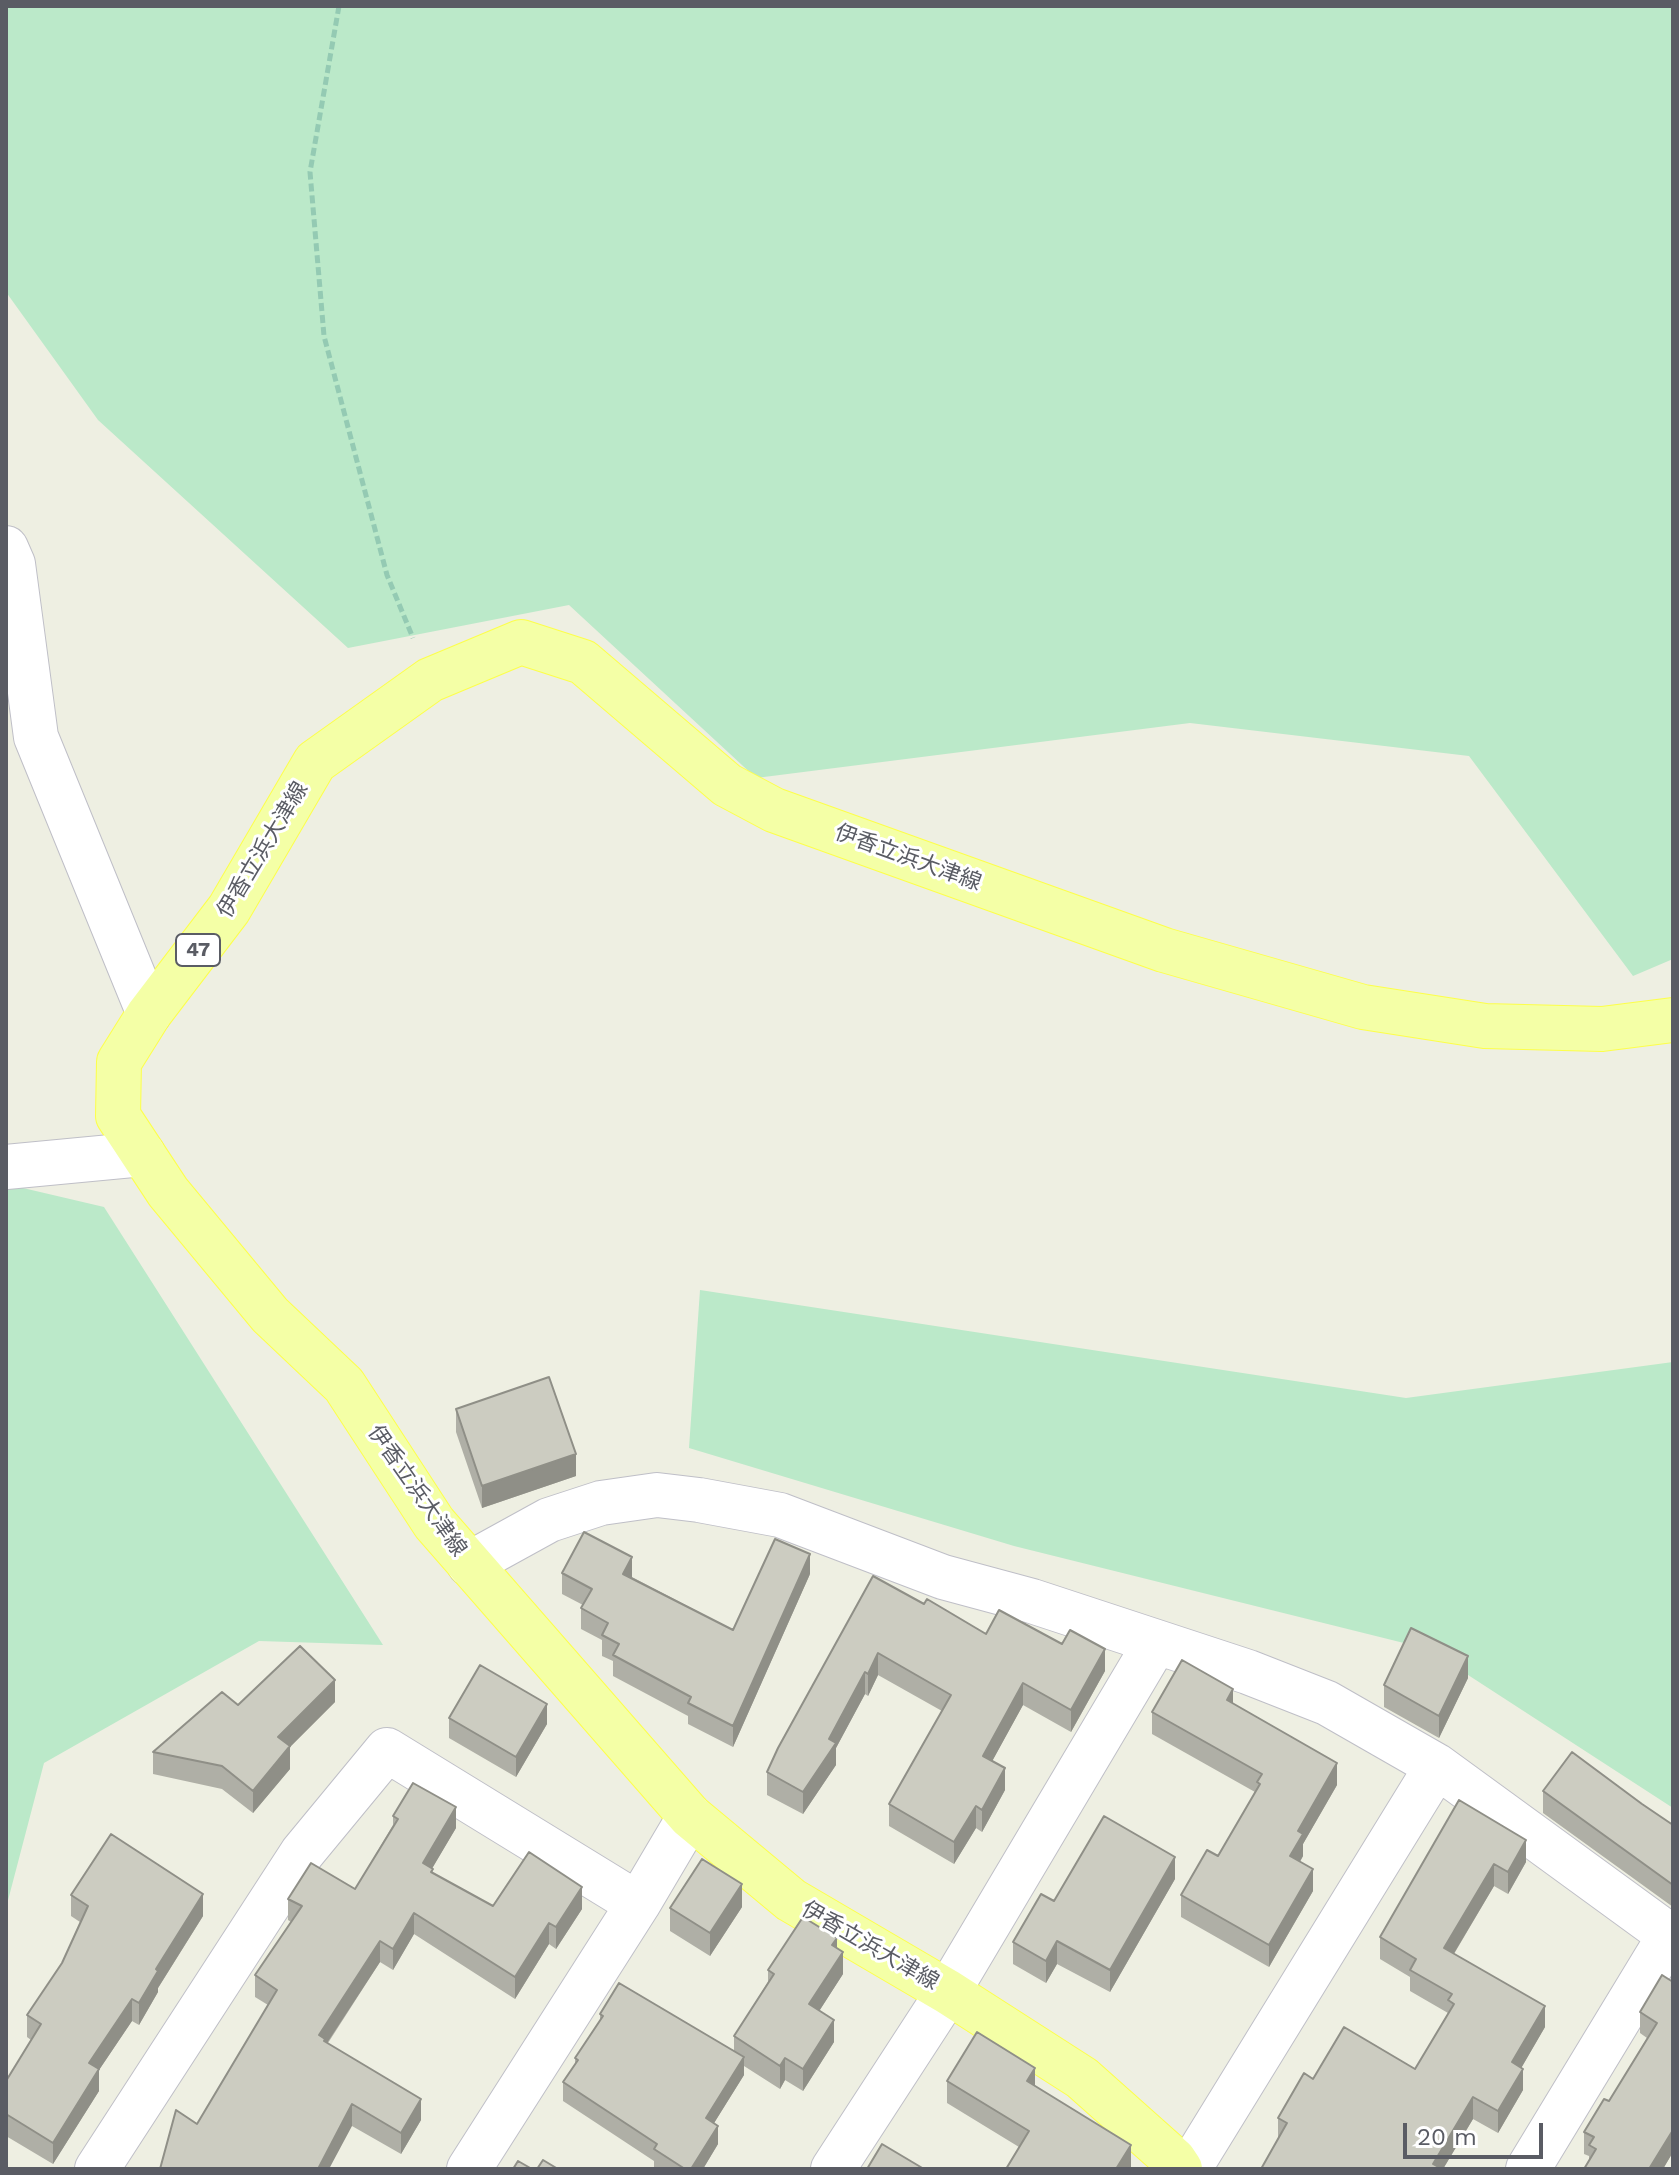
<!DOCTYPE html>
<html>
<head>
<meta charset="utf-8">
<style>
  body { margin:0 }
  #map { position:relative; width:1679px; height:2175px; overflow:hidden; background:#eeefe2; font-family:"Work Sans",sans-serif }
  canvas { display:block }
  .frame { position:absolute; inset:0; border:8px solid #5a5c64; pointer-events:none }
  .scale { position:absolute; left:1403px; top:2123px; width:140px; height:36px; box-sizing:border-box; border:4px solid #5a5c64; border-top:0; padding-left:10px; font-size:24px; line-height:28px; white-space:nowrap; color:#5a5c64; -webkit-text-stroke:6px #fff; paint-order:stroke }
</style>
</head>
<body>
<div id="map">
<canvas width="1679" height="2175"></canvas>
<div class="frame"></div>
<div class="scale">20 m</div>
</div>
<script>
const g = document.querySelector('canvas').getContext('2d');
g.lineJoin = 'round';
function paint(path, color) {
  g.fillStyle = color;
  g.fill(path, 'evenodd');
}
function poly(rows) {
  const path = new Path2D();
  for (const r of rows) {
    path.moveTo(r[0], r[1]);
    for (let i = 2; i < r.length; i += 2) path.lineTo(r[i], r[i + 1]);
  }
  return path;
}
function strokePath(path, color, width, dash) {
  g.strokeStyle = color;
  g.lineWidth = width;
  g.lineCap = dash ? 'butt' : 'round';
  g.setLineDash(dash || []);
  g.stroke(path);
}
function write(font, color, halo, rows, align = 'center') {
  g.font = font + ' "Work Sans","Noto Sans JP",sans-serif';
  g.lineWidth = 6;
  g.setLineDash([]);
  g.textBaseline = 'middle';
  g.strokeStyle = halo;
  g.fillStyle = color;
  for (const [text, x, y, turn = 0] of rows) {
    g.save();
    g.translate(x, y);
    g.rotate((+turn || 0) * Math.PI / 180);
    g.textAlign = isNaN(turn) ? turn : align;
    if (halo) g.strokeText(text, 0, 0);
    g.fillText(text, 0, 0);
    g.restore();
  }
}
paint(poly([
  [6,6,1673,6,1673,959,1633,976,1469,756,1190,723,756,778,569,605,348,648,98,420,6,292],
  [6,1184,104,1207,383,1645,259,1641,44,1763,6,1908],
  [700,1290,1406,1398,1673,1362,1673,1808,1428,1649,1014,1546,689,1448]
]), '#bbe9c9');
const street = poly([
  [6,548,13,564,36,737,149,1014],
  [6,1167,143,1154],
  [469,1564,549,1520,601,1503,657,1495,699,1500,780,1515,943,1577,1032,1601,1248,1672,1327,1703,1437,1766,1673,1938],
  [97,2169,302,1853,387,1750,638,1904,690,1816],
  [469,2169,638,1904],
  [833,2169,948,1992,1156,1642],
  [1189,2169,1437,1766],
  [1528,2169,1670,1935]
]);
const primary = poly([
  [1180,2169,1174,2160,1082,2078,948,1992,791,1900,690,1816,434,1523,344,1385,270,1315,168,1192,118,1116,119,1062,149,1014,229,909,315,762,430,680,521,642,583,662,727,785,774,810,1164,950,1363,1007,1485,1026,1602,1029,1673,1020]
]);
strokePath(street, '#bfbfc7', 46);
strokePath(primary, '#fdff4a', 46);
strokePath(poly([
  [339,6,310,172,324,336,387,575,413,638]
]), '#94cab3', 5, [8, 4]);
strokePath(street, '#fff', 44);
strokePath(primary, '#f4ffa6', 44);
paint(poly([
  [456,1409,576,1476,482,1508,456,1432],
  [562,1573,632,1577,733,1630,810,1574,733,1747,688,1724,688,1716,613,1676,613,1661,602,1656,602,1640,581,1629,581,1608,583,1605,562,1594],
  [924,1604,986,1634,1105,1671,1071,1732,1023,1705,992,1761,1005,1790,982,1832,976,1828,954,1864,889,1826,889,1804,942,1711,878,1675,868,1696,865,1694,836,1748,836,1765,803,1814,767,1795,767,1772],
  [1468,1678,1439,1738,1384,1707,1384,1685],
  [335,1702,290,1747,290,1769,253,1813,222,1789,153,1774,153,1752,238,1705],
  [1233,1704,1337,1785,1303,1844,1303,1856,1300,1862,1313,1891,1269,1967,1181,1917,1181,1895,1218,1856,1255,1792,1152,1734,1152,1712],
  [449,1718,547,1724,516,1777,449,1738],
  [1543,1791,1642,1804,1673,1825,1673,1907,1543,1813],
  [393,1816,456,1828,432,1868,433,1873,493,1906,582,1909,556,1949,549,1944,515,1999,414,1934,393,1970,380,1962,328,2043,421,2120,401,2154,352,2126,197,2124,268,2005,255,1997,255,1975,291,1922,288,1920,288,1899,355,1889,393,1825],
  [1526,1840,1526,1862,1508,1894,1494,1886,1454,1954,1545,2027,1521,2068,1523,2090,1498,2133,1473,2119,1443,2169,1278,2139,1278,2118,1313,2079,1415,2069,1448,2013,1410,1991,1410,1977,1380,1959,1380,1937],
  [1175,1879,1110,1992,1057,1964,1046,1983,1013,1964,1013,1942,1054,1901],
  [71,1895,203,1916,158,1988,158,1992,139,2025,132,2021,99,2070,99,2091,53,2164,6,2136,6,2081,31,2040,27,2037,27,2015,62,1963,80,1922,71,1916],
  [742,1907,710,1956,670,1931,670,1908],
  [837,1949,843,1974,819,2011,834,2042,803,2091,785,2080,780,2089,744,2066,744,2075,714,2123,718,2144,703,2169,656,2169,654,2168,654,2161,563,2101,563,2082,575,2064,575,2058,600,2020,600,2014,734,2050,734,2036,768,1982,768,1970],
  [1662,1975,1673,2152,1663,2169,1584,2169,1589,2160,1589,2156,1584,2154,1584,2132,1609,2101,1647,2038,1640,2033,1640,2012],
  [947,2081,1035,2086,1131,2167,1019,2147,947,2103]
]), '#afafa6');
paint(poly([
  [576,1454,576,1476,482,1508,482,1486],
  [810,1554,810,1574,733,1747,733,1726],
  [632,1557,632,1577,623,1594,623,1574],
  [1105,1649,1105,1671,1071,1732,1071,1710],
  [878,1653,878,1675,868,1696,868,1674],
  [1468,1656,1468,1678,1439,1738,1439,1716],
  [865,1672,865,1694,836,1748,836,1765,803,1814,803,1792,829,1739],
  [335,1680,335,1702,290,1747,290,1769,253,1813,253,1791,278,1737],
  [1023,1683,1023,1705,983,1778,983,1756],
  [1233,1689,1233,1711,1227,1700],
  [547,1704,547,1724,516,1777,516,1757],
  [1337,1763,1337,1785,1303,1844,1303,1856,1290,1878,1290,1856,1298,1831],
  [1005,1768,1005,1790,982,1832,982,1810],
  [976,1806,976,1828,954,1864,954,1842],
  [456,1807,456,1828,423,1884,423,1863],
  [1526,1840,1526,1862,1508,1894,1508,1872],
  [1175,1857,1175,1879,1110,1992,1110,1970],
  [1494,1864,1494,1886,1444,1970,1444,1948],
  [1313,1869,1313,1891,1269,1967,1269,1945],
  [742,1884,742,1907,710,1956,710,1933],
  [582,1887,582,1909,556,1949,556,1927],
  [203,1894,203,1916,158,1988,158,1992,139,2025,139,2003,156,1969],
  [414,1913,414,1934,393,1970,393,1949],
  [549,1923,549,1944,515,1999,515,1977],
  [837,1938,837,1960,843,1952,843,1974,809,2027,809,2004,832,1945],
  [380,1941,380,1962,325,2046,319,2035],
  [1057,1941,1057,1964,1046,1983,1046,1961],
  [132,1999,132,2021,99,2070,99,2091,53,2164,53,2143,89,2063],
  [1545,2006,1545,2027,1512,2084,1512,2062],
  [834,2020,834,2042,803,2091,803,2069],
  [744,2057,744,2075,706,2136,706,2118],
  [785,2058,785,2080,780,2089,780,2066],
  [1035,2068,1035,2090,1027,2081],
  [1523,2069,1523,2090,1498,2133,1498,2111],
  [1473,2097,1473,2119,1443,2169,1433,2164],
  [421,2099,421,2120,401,2154,401,2133],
  [352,2104,352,2126,329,2169,318,2169],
  [718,2126,718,2144,703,2169,691,2169],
  [1673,2130,1673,2152,1663,2169,1649,2169],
  [1131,2145,1131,2167,1130,2169,1116,2169]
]), '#8f8f87');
const building = poly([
  [549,1377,576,1454,482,1486,456,1409,549,1377],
  [584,1532,632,1557,623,1574,733,1630,775,1539,810,1554,733,1726,688,1703,691,1697,613,1655,619,1644,602,1635,608,1623,581,1608,592,1589,562,1573,584,1532],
  [873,1576,924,1604,927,1599,986,1634,999,1610,1062,1644,1070,1630,1105,1649,1071,1710,1023,1683,983,1756,1005,1768,982,1810,976,1806,954,1842,889,1804,951,1695,878,1653,868,1674,865,1672,829,1739,836,1743,803,1792,767,1772,778,1748,873,1576],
  [1411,1628,1468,1656,1439,1716,1384,1685,1411,1628],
  [300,1646,335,1680,278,1737,290,1746,253,1791,222,1766,153,1752,222,1692,238,1705,300,1646],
  [1182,1660,1233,1689,1227,1700,1337,1763,1298,1831,1303,1834,1290,1856,1313,1869,1269,1945,1181,1895,1207,1850,1218,1856,1260,1784,1257,1782,1262,1774,1152,1712,1182,1660],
  [480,1665,547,1704,516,1757,449,1718,480,1665],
  [1572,1752,1642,1804,1673,1825,1673,1885,1543,1791,1572,1752],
  [413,1783,456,1807,423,1863,433,1869,431,1872,493,1906,529,1852,582,1887,556,1927,549,1923,515,1977,414,1913,393,1949,380,1941,319,2035,325,2039,324,2041,421,2099,401,2133,352,2104,318,2169,160,2169,176,2110,197,2124,277,1990,255,1975,302,1906,288,1899,311,1863,355,1889,398,1819,393,1816,413,1783],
  [1459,1800,1526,1840,1508,1872,1494,1864,1444,1948,1545,2006,1512,2062,1523,2069,1498,2111,1473,2097,1433,2164,1442,2169,1261,2169,1287,2123,1278,2118,1304,2073,1313,2079,1344,2027,1415,2069,1454,2004,1448,2000,1452,1994,1410,1970,1416,1959,1380,1937,1459,1800],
  [1104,1816,1175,1857,1110,1970,1057,1941,1046,1961,1013,1942,1041,1894,1054,1901,1104,1816],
  [111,1834,203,1894,156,1969,158,1971,139,2003,132,1999,89,2063,99,2069,53,2143,6,2114,6,2081,41,2024,27,2015,62,1963,88,1906,71,1895,111,1834],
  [702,1859,742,1884,710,1933,670,1908,702,1859],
  [803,1917,837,1938,832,1945,843,1952,809,2004,834,2020,803,2069,785,2058,780,2066,734,2036,774,1974,768,1970,803,1917],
  [1662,1975,1673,1982,1673,2130,1649,2169,1584,2169,1596,2149,1589,2145,1594,2137,1584,2132,1604,2099,1609,2101,1657,2023,1640,2012,1662,1975],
  [619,1983,744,2057,706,2118,718,2126,691,2169,685,2169,654,2149,657,2144,563,2082,578,2060,575,2058,603,2016,600,2014,619,1983],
  [977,2032,1035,2068,1027,2081,1131,2145,1116,2169,1006,2169,1029,2131,947,2081,977,2032],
  [882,2144,924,2169,867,2169,882,2144],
  [543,2160,558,2169,537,2169,543,2160],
  [518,2161,532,2169,513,2169,518,2161]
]);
paint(building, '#ccccc1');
strokePath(building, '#8f8f87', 2);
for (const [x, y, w] of [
  [198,950,44]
]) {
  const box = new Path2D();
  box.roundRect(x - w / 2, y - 16, w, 32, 6);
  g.fillStyle = '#fff';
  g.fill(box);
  strokePath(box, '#5a5c64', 2);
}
write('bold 20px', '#5a5c64', null, [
  ["47",198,950]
]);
write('22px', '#5a5c64', '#fff', [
  ["伊香立浜大津線",263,850,-59],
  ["伊香立浜大津線",908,858,20],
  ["伊香立浜大津線",417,1491,55],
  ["伊香立浜大津線",870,1946,30]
]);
</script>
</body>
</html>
